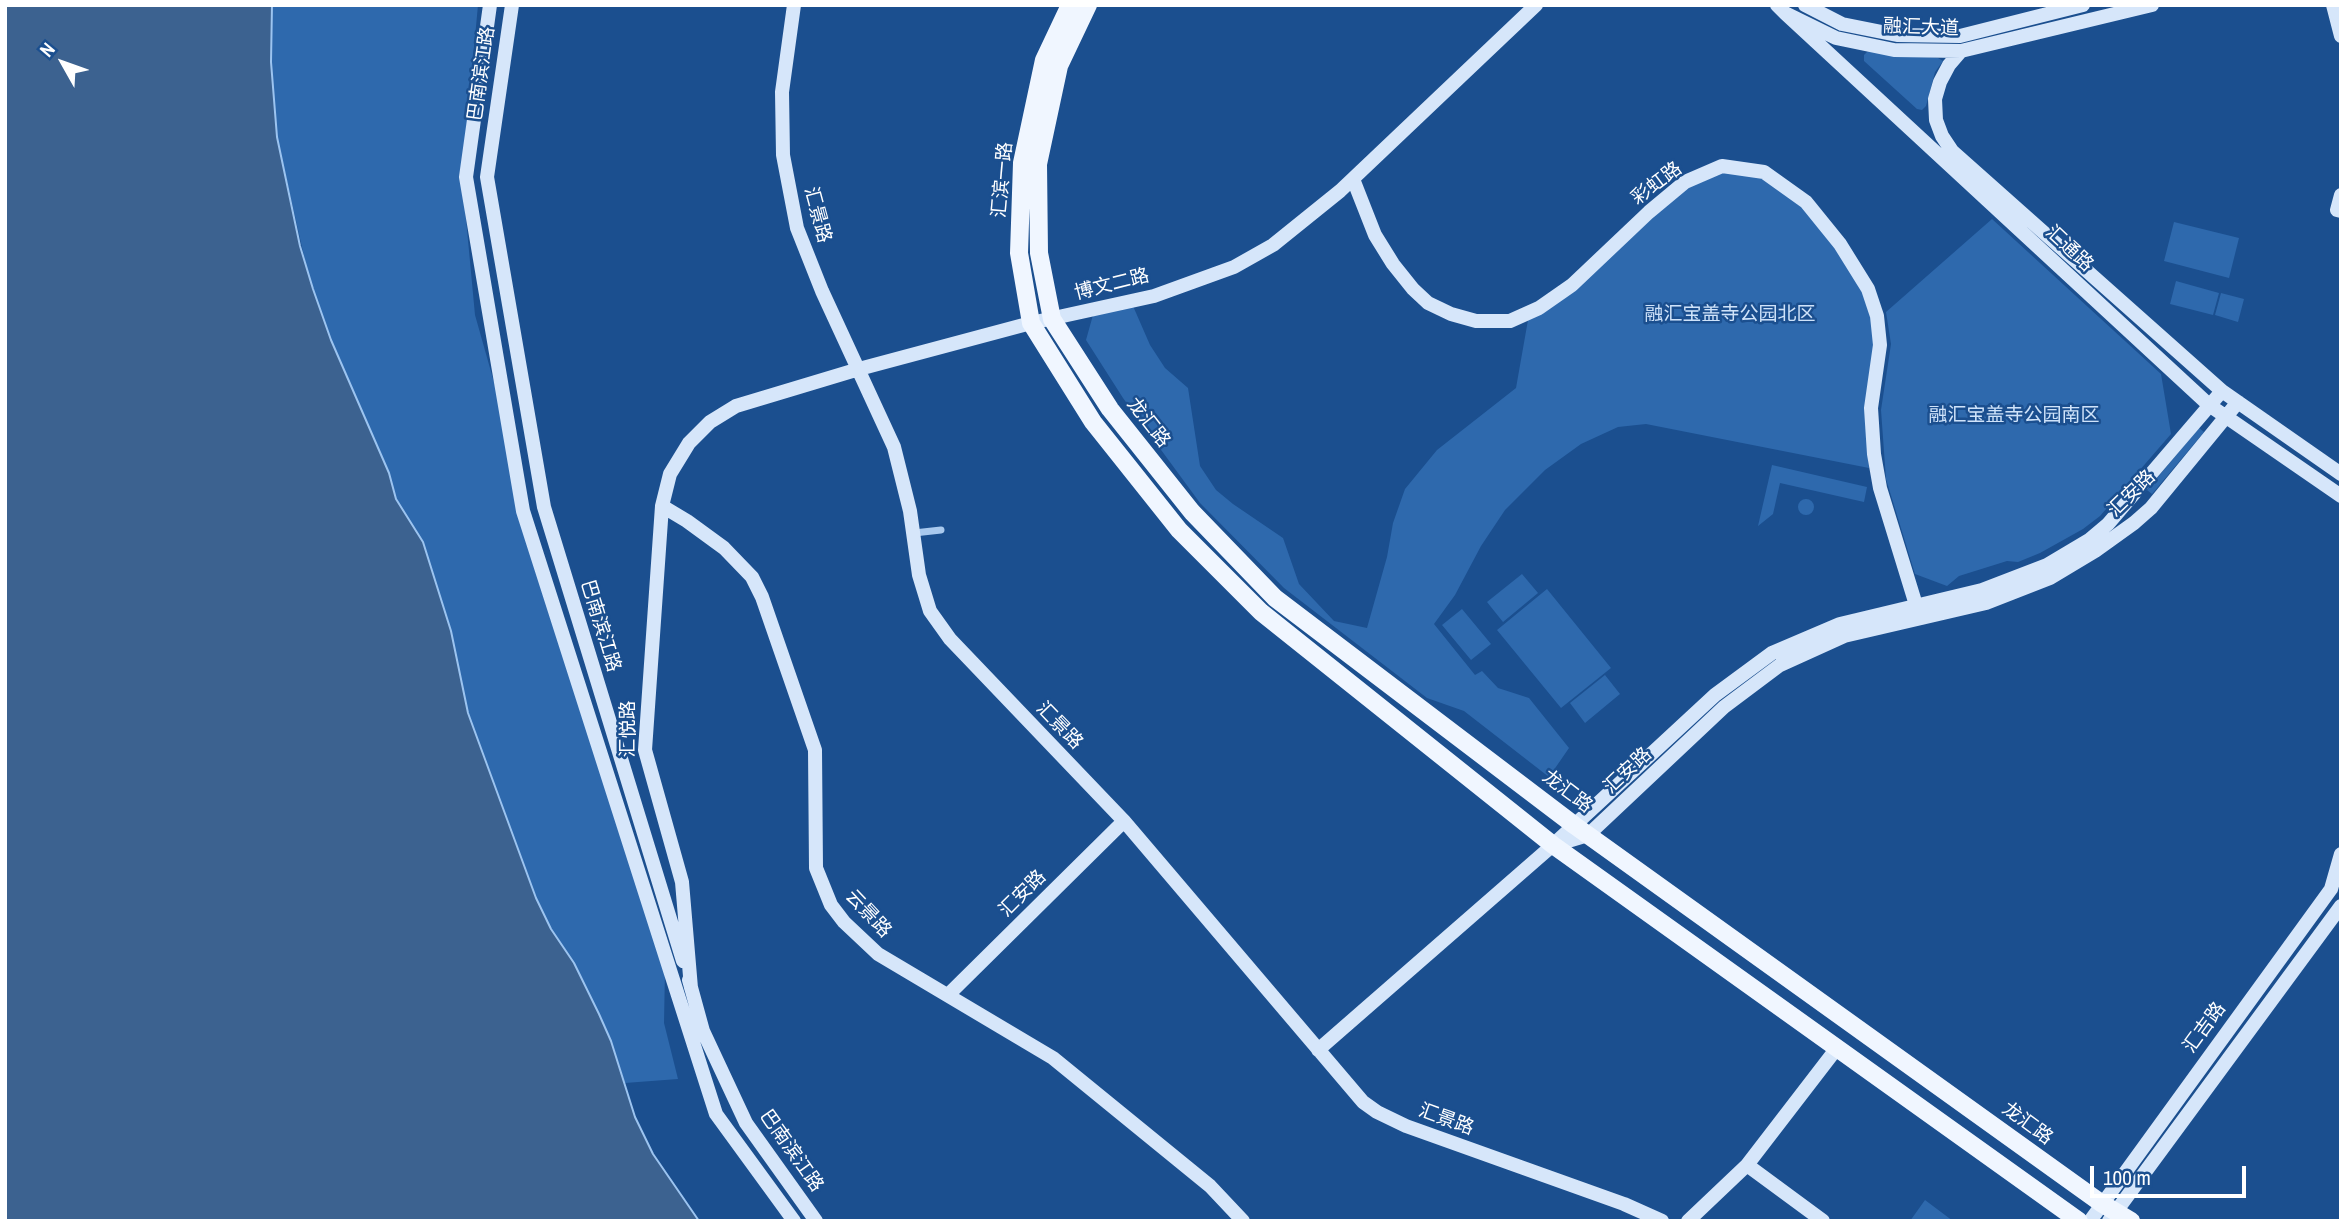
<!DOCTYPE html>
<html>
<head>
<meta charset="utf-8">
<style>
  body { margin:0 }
  #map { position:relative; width:2346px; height:1226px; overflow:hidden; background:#1b4f8f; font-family:"Archivo Narrow",sans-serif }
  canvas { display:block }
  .frame { position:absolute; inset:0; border:7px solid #fff; pointer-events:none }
  .north { position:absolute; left:28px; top:28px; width:70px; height:70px; -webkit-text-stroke:5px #1b4f8f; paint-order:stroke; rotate:310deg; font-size:19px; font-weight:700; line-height:28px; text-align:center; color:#fff }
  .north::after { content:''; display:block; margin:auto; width:24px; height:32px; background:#fff; clip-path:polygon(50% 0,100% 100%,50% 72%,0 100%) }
  .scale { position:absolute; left:2090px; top:1166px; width:156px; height:32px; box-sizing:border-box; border:4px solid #fff; border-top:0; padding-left:9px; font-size:21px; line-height:24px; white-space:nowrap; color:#fff; -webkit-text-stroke:5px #1b4f8f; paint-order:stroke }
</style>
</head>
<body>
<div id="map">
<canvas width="2346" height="1226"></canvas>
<div class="frame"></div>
<div class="north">N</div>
<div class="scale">100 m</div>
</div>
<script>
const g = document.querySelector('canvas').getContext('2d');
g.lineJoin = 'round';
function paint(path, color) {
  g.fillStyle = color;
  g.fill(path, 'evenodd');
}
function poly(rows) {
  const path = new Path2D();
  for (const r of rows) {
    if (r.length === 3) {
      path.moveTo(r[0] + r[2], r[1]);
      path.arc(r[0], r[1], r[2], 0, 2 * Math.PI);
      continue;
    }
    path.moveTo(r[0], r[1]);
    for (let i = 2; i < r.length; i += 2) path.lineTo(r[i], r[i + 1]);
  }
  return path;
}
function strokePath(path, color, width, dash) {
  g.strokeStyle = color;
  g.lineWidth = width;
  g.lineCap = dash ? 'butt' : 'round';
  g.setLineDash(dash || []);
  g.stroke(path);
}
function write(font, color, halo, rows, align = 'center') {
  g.font = font + ' "Archivo Narrow","Noto Sans SC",sans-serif';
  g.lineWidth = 5;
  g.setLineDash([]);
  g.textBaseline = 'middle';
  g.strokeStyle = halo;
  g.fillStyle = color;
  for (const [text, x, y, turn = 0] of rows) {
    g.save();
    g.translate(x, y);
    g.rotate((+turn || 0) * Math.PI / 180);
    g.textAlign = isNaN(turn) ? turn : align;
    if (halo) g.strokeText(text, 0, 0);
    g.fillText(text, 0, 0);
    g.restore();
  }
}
paint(poly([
  [272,5,478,5,462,176,475,315,534,524,665,970,664,1023,678,1079,625,1083,611,1041,599,1014,574,963,551,929,536,898,484,761,468,713,451,631,423,542,396,499,389,473,331,340,309,278,277,137,271,62],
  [1868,51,1938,58,1943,61,1935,72,1926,106,1922,110,1917,109,1864,61,1864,55],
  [1721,172,1762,177,1802,205,1835,246,1862,290,1872,316,1874,344,1865,408,1869,468,1646,424,1618,427,1581,444,1545,470,1505,510,1481,546,1455,595,1434,624,1475,675,1482,671,1498,688,1529,698,1569,748,1549,777,1464,711,1427,698,1284,588,1200,503,1123,398,1086,340,1093,315,1133,306,1150,345,1165,368,1188,388,1200,466,1216,490,1233,504,1283,538,1299,584,1334,621,1367,628,1387,557,1393,523,1405,489,1437,450,1516,388,1528,320,1612,254,1687,187],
  [1992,219,2161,374,2171,434,2100,516,2083,529,2040,553,2018,562,2007,561,1959,576,1947,586,1915,574,1886,479,1881,410,1891,344,1886,312],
  [2174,222,2239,238,2229,278,2164,261],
  [2176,281,2219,293,2213,315,2170,304],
  [2221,293,2244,299,2238,322,2215,315],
  [2199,428,2204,432,2152,494,2147,490],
  [1772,465,1867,487,1864,502,1780,483,1773,514,1758,526],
  [1806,507,8],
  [1522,574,1538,593,1503,622,1487,602],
  [1547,589,1611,668,1561,708,1497,630],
  [1462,609,1491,644,1471,660,1442,625],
  [1605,675,1620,694,1585,723,1570,703],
  [1925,1200,1953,1221,1910,1221]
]), '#2e69ad');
const water = poly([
  [5,5,272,5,271,62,277,137,300,246,313,289,331,340,389,473,396,499,423,542,451,631,468,713,536,898,551,929,574,963,599,1014,611,1041,635,1117,653,1154,699,1221,5,1221,5,5]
]);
paint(water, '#3c6290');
strokePath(water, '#9cc4f0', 2);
strokePath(poly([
  [914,533,941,530]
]), '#a9c9ee', 7);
strokePath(poly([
  [490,5,466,177,523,511,716,1114,794,1221],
  [512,5,487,177,544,507,683,961],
  [794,5,782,92,783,155,797,228,822,291,894,447,910,511,919,575,930,611,950,639,1124,821,1363,1102,1377,1112,1406,1126,1624,1204,1662,1221],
  [1777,5,1785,13,1836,38,1894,50,1961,51,2152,5],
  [1805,5,1842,24,1897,35,1960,36,2083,5],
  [2333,5,2341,36],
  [1785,13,2209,405,2341,496],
  [1961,51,1949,65,1940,82,1935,99,1936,120,1942,136,1952,151,2222,391,2341,474],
  [1353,179,1375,235,1393,264,1413,289,1428,303,1451,314,1476,321,1510,321,1539,308,1572,285,1649,212,1685,182,1722,166,1764,172,1806,202,1840,244,1868,289,1877,316,1880,345,1871,408,1874,454,1880,488,1920,618],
  [2341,195,2337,210,2341,211],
  [662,506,687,521,724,548,752,577,762,597,815,750,816,868,831,905,844,922,878,954,1053,1058,1210,1186,1243,1221],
  [1558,844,1588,835,1724,707,1780,665,1844,636,1986,603,2050,578,2095,551,2134,523,2151,508,2238,402],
  [689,980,703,1031,746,1123,816,1221],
  [691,988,682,882,645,750,662,506,670,474,689,443,710,422,736,406,859,369,1031,323,1154,296,1234,267,1273,245,1340,191,1536,5],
  [949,994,1124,821],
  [1318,1050,1553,845,1715,695,1772,653,1840,624,1982,590,2047,565,2089,540,2108,524,2222,391],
  [1747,1165,1823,1221],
  [1688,1221,1747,1165,1837,1048],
  [2090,1221,2331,889,2341,854],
  [2109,1221,2341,906]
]), '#d6e6fa', 14);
strokePath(poly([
  [1070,5,1044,60,1022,163,1019,253,1031,323,1093,422,1179,530,1261,612,1553,845,2079,1221],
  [1088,5,1059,66,1038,164,1039,253,1052,319,1110,409,1192,512,1275,598,1574,825,2101,1203,2131,1221]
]), '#f0f6ff', 18);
write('19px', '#fff', '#1b4f8f', [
  ["融汇大道",1921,28,2],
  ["巴南滨江路",482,74,-82],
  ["汇滨一路",1003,180,-85],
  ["彩虹路",1657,184,-37],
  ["汇景路",817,215,75],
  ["汇通路",2069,249,43],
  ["博文二路",1112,285,-14],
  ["龙汇路",1148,423,52],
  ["汇安路",2132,494,-44],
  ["巴南滨江路",600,626,73],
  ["汇景路",1059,726,46],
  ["汇悦路",629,729,-90],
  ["汇安路",1628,771,-43],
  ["龙汇路",1567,792,37],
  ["汇安路",1023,894,-45],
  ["云景路",868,914,47],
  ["汇吉路",2205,1028,-54],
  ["汇景路",1446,1120,20],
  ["龙汇路",2027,1124,36],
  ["巴南滨江路",791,1151,55]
]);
write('19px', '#cfe3fa', '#1b4f8f', [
  ["融汇宝盖寺公园北区",1730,315],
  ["融汇宝盖寺公园南区",2014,416]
]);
</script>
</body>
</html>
